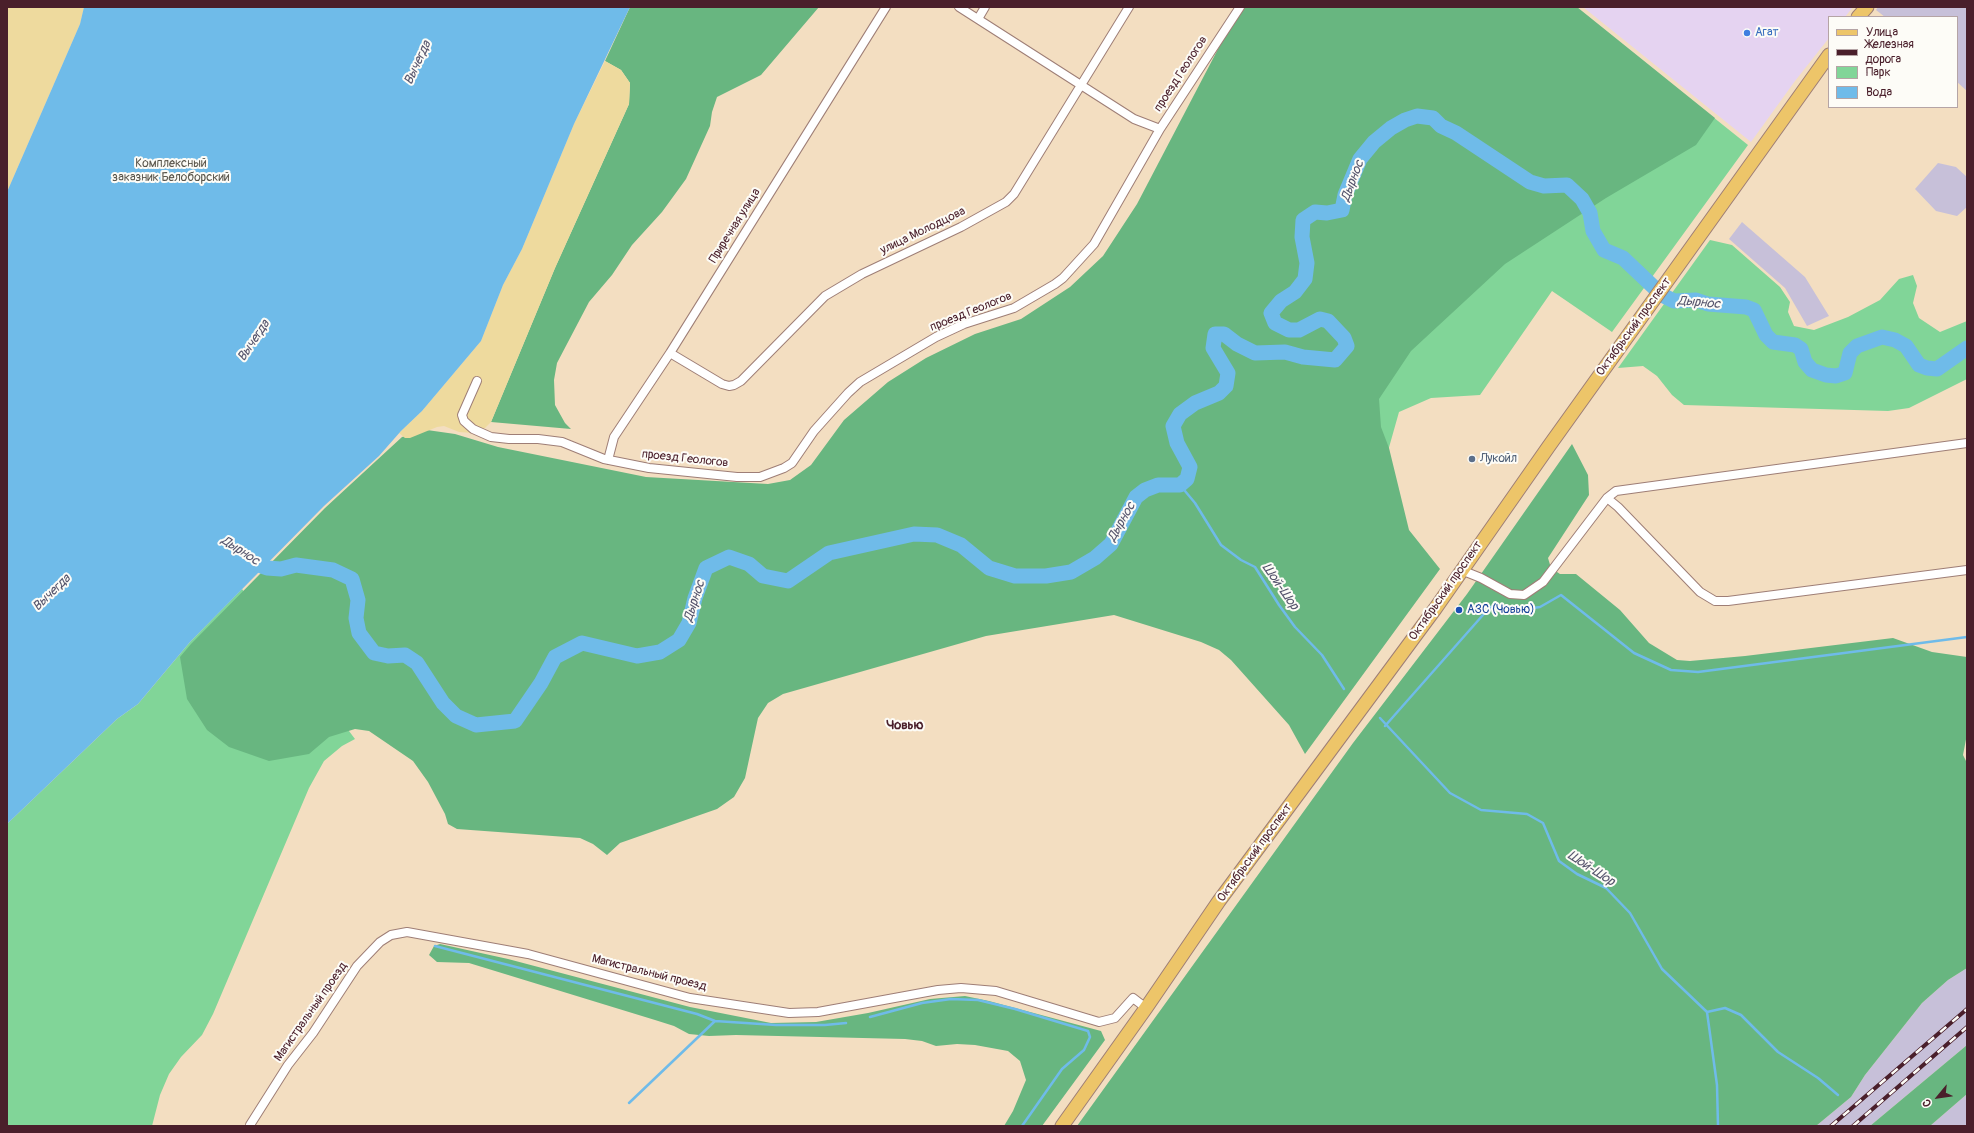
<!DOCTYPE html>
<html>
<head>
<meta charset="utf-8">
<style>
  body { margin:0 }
  #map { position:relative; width:1974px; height:1133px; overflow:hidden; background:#f3dec1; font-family:Pangolin,sans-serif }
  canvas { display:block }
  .frame { position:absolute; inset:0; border:8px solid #4a1f2b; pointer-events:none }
  .legend { position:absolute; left:1828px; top:16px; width:130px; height:92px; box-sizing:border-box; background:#fdfcf7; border:1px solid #b5a4a5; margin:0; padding:5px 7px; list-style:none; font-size:12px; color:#4a1f2b }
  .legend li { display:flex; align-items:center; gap:8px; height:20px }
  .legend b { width:20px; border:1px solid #b5a4a5 }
  .north { position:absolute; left:1918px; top:1077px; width:40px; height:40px; -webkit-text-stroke:3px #fdfcf7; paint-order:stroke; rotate:241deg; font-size:11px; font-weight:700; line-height:16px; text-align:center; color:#4a1f2b }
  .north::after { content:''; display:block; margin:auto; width:14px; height:18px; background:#4a1f2b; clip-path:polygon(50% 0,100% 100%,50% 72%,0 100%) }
</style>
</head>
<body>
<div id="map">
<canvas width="1974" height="1133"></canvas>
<div class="frame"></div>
<ul class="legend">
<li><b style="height:5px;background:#edc569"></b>Улица</li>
<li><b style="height:5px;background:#4a1f2b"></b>Железная дорога</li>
<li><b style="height:11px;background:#81d598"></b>Парк</li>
<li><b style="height:11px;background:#6fbbe9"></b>Вода</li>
</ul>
<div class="north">С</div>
</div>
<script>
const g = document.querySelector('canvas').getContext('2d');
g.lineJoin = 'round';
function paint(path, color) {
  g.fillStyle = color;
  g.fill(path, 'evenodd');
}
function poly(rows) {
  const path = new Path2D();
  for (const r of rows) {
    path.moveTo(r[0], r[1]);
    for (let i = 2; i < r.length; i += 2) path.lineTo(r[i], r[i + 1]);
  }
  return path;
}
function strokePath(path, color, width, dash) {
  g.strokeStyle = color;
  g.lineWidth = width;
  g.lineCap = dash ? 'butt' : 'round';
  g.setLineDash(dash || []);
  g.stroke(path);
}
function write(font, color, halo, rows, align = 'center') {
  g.font = font + ' Pangolin,sans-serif';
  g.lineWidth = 4;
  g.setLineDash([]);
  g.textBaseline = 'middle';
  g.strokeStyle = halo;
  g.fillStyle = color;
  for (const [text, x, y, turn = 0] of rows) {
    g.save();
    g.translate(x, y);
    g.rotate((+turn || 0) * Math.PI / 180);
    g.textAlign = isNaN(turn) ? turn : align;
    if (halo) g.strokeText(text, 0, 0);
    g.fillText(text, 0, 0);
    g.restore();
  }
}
paint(poly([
  [1583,7,1853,7,1845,17,1829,17,1829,38,1795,81,1751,142]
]), '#e5d3f1');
paint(poly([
  [1878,7,1967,7,1967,91,1957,82,1957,17,1885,17,1876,10],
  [1938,163,1956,167,1967,177,1967,207,1957,216,1936,211,1915,189],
  [1742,222,1805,277,1829,316,1807,326,1785,288,1729,239],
  [1967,968,1967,1045,1870,1126,1816,1126,1851,1097,1865,1075,1922,1003,1948,980],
  [1967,1094,1967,1126,1930,1126]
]), '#c7c0d9');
paint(poly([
  [1713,117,1748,145,1612,332,1552,291,1480,395,1431,398,1399,412,1388,451,1379,428,1377,398,1410,350,1503,262],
  [1710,240,1732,245,1780,287,1790,302,1788,312,1794,326,1814,330,1848,317,1880,300,1899,279,1913,275,1917,286,1913,303,1919,318,1940,332,1967,321,1967,379,1909,408,1888,411,1684,405,1672,395,1657,376,1643,366,1618,368],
  [242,589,355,739,342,746,324,761,309,788,213,1014,202,1035,181,1057,169,1074,160,1095,152,1126,7,1126,7,824,117,719,138,704,190,642]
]), '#81d598');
paint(poly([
  [630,7,819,7,761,75,717,97,712,112,710,126,686,179,662,212,632,245,612,275,589,302,557,363,554,380,555,405,565,423,571,429,491,422,555,268,629,104,630,83,621,70,605,61],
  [1240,7,1577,7,1715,118,1696,145,1606,198,1505,264,1411,351,1379,399,1381,427,1389,448,1409,530,1440,569,1305,754,1289,725,1231,660,1219,650,1201,642,1114,615,986,636,783,694,768,703,758,718,745,778,734,797,717,809,620,843,607,855,593,844,580,838,457,829,448,824,445,814,428,782,413,761,369,731,355,729,329,737,309,754,269,761,229,747,207,730,187,699,180,657,191,644,325,508,402,437,427,430,455,434,498,447,646,477,768,484,790,480,811,465,844,420,888,382,926,358,975,334,1021,319,1070,287,1103,256,1137,204],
  [1572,444,1588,475,1589,495,1548,558,1551,568,1560,574,1576,574,1620,610,1649,643,1677,660,1690,661,1745,656,1893,638,1932,652,1967,657,1967,734,1963,755,1967,763,1967,968,1948,980,1922,1003,1865,1075,1851,1097,1816,1126,1077,1126,1353,743,1467,594],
  [440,944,508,959,690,1007,771,1023,816,1022,868,1013,930,999,965,996,989,1001,1101,1031,1105,1040,1042,1126,1004,1126,1013,1111,1026,1080,1020,1061,1008,1051,975,1045,957,1044,936,1046,922,1041,905,1039,736,1035,709,1036,689,1034,674,1026,655,1020,469,963,437,962,429,955,434,946],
  [1967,1045,1967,1094,1930,1126,1870,1126]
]), '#68b680');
paint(poly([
  [7,7,84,7,80,24,7,192],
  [605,61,621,70,630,83,629,104,555,268,491,422,485,428,473,433,459,432,444,426,437,427,410,438,405,438,399,433,422,411,481,341,503,285,522,249,574,124]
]), '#eeda9e');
paint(poly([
  [84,7,630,7,574,124,522,249,503,285,481,341,422,411,401,431,379,456,324,506,190,642,138,704,117,719,7,824,7,192,80,24]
]), '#6fbbe9');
strokePath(poly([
  [1180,485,1195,503,1221,545,1241,560,1255,567,1279,605,1295,627,1322,655,1344,689],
  [1380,718,1450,793,1481,810,1527,814,1543,823,1559,861,1577,874,1606,888,1630,913,1662,969,1707,1012,1717,1085,1718,1126],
  [1385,726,1490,607,1533,608,1540,607,1561,595,1634,653,1671,670,1698,672,1967,637],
  [435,946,697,1014,715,1021,776,1025,825,1025,846,1023],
  [1707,1012,1725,1008,1741,1015,1778,1052,1818,1078,1838,1095],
  [870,1017,922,1003,951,999,978,1000,1015,1009,1088,1031,1090,1037,1084,1050,1062,1069,1022,1126],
  [629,1103,715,1021]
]), '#6fbbe9', 2.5);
strokePath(poly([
  [248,558,253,563,267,568,281,569,296,565,333,570,352,579,358,600,356,618,359,633,374,653,388,656,405,655,417,663,443,703,456,716,476,725,515,721,541,683,555,657,582,643,637,656,660,652,679,640,689,623,695,598,706,568,729,557,749,564,763,576,788,581,829,553,914,534,937,535,961,545,989,568,1015,576,1046,576,1071,572,1095,558,1111,544,1136,497,1145,490,1158,485,1180,485,1187,479,1190,467,1177,443,1173,426,1180,414,1195,403,1219,393,1226,386,1228,373,1213,348,1215,334,1224,334,1237,344,1255,353,1285,352,1303,357,1335,360,1347,346,1344,338,1328,321,1320,319,1299,330,1289,330,1275,323,1271,313,1281,301,1295,292,1305,279,1307,263,1302,237,1303,220,1315,212,1327,213,1342,210,1345,195,1360,159,1374,142,1391,128,1405,120,1417,116,1433,118,1441,126,1456,133,1530,182,1544,186,1567,185,1582,199,1590,213,1593,231,1604,250,1623,258,1662,295,1674,301,1696,300,1708,304,1746,307,1754,310,1766,335,1773,342,1795,345,1801,349,1805,362,1812,370,1826,375,1836,376,1845,373,1850,353,1857,346,1882,337,1895,340,1906,346,1919,365,1927,368,1937,369,1967,348]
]), '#6fbbe9', 15);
const minor = poly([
  [959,7,1134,119,1160,129],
  [978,19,985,7],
  [670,353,722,384,729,386,734,385,741,381,825,296,862,274,961,227,1006,202,1014,194,1129,7],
  [477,381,462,415,464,421,473,429,491,437,509,439,538,439,562,442,604,459,649,468,737,477,760,477,784,468,792,463,814,431,848,393,860,382,936,337,964,324,1014,308,1055,284,1063,278,1094,244,1160,129,1240,7],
  [608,460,614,437,670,353,886,7],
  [1607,498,1618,507,1700,592,1715,601,1728,601,1967,570],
  [1461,570,1481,578,1510,594,1524,595,1543,582,1607,498,1616,491,1967,443],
  [250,1125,288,1065,313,1033,357,966,380,942,391,935,407,932,528,954,690,998,789,1013,818,1012,938,990,961,988,996,991,1099,1022,1115,1018,1133,998,1146,1008]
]);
const primary = poly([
  [1858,17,1867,7],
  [1062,1126,1146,1008,1219,901,1435,609,1549,446,1829,55]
]);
strokePath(minor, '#9e7e76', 10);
strokePath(primary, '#9e7e76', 15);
strokePath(minor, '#fff', 8);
strokePath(primary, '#edc569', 13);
const rail = poly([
  [1831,1126,1967,1009],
  [1853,1126,1967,1027]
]);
strokePath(rail, '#4a1f2b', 4);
strokePath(rail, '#fdfcf7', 2.5, [8]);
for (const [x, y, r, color] of [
  [1747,33,4,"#3f7fe0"],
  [1472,459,4,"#5c6f8a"],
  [1459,610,4,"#1a4fb4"]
]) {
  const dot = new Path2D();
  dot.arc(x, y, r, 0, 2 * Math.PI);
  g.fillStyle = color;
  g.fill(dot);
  strokePath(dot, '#fdfcf7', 1.5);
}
write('12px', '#366cbe', '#fdfcf7', [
  ["Агат",1755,33]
], 'left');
write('12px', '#4a1f2b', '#fdfcf7', [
  ["проезд Геологов",1181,74,-57],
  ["Приречная улица",735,226,-58],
  ["улица Молодцова",923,231,-26],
  ["проезд Геологов",971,312,-22],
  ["Октябрьский проспект",1634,327,-54],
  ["проезд Геологов",685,459,6],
  ["Октябрьский проспект",1446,591,-55],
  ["Октябрьский проспект",1255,853,-54],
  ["Магистральный проезд",649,973,14],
  ["Магистральный проезд",311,1012,-55]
]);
write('12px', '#5a564c', '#fdfcf7', [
  ["Комплексный",171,164],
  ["заказник Белоборский",171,178]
]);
write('12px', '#4e5e75', '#fdfcf7', [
  ["Лукойл",1480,459]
], 'left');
write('12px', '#164399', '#fdfcf7', [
  ["АЗС (Човью)",1467,610]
], 'left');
write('italic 13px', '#57566e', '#fdfcf7', [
  ["Вычегда",418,63,-65],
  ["Дырнос",1353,181,-69],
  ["Дырнос",1699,303,5],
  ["Вычегда",254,341,-56],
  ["Дырнос",1122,522,-60],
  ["Дырнос",240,551,33],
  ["Шой-Шор",1280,587,55],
  ["Вычегда",52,593,-44],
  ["Дырнос",695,601,-72],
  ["Шой-Шор",1591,869,33]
]);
write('bold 13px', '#4a1f2b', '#fdfcf7', [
  ["Човью",905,726]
]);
</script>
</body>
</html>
